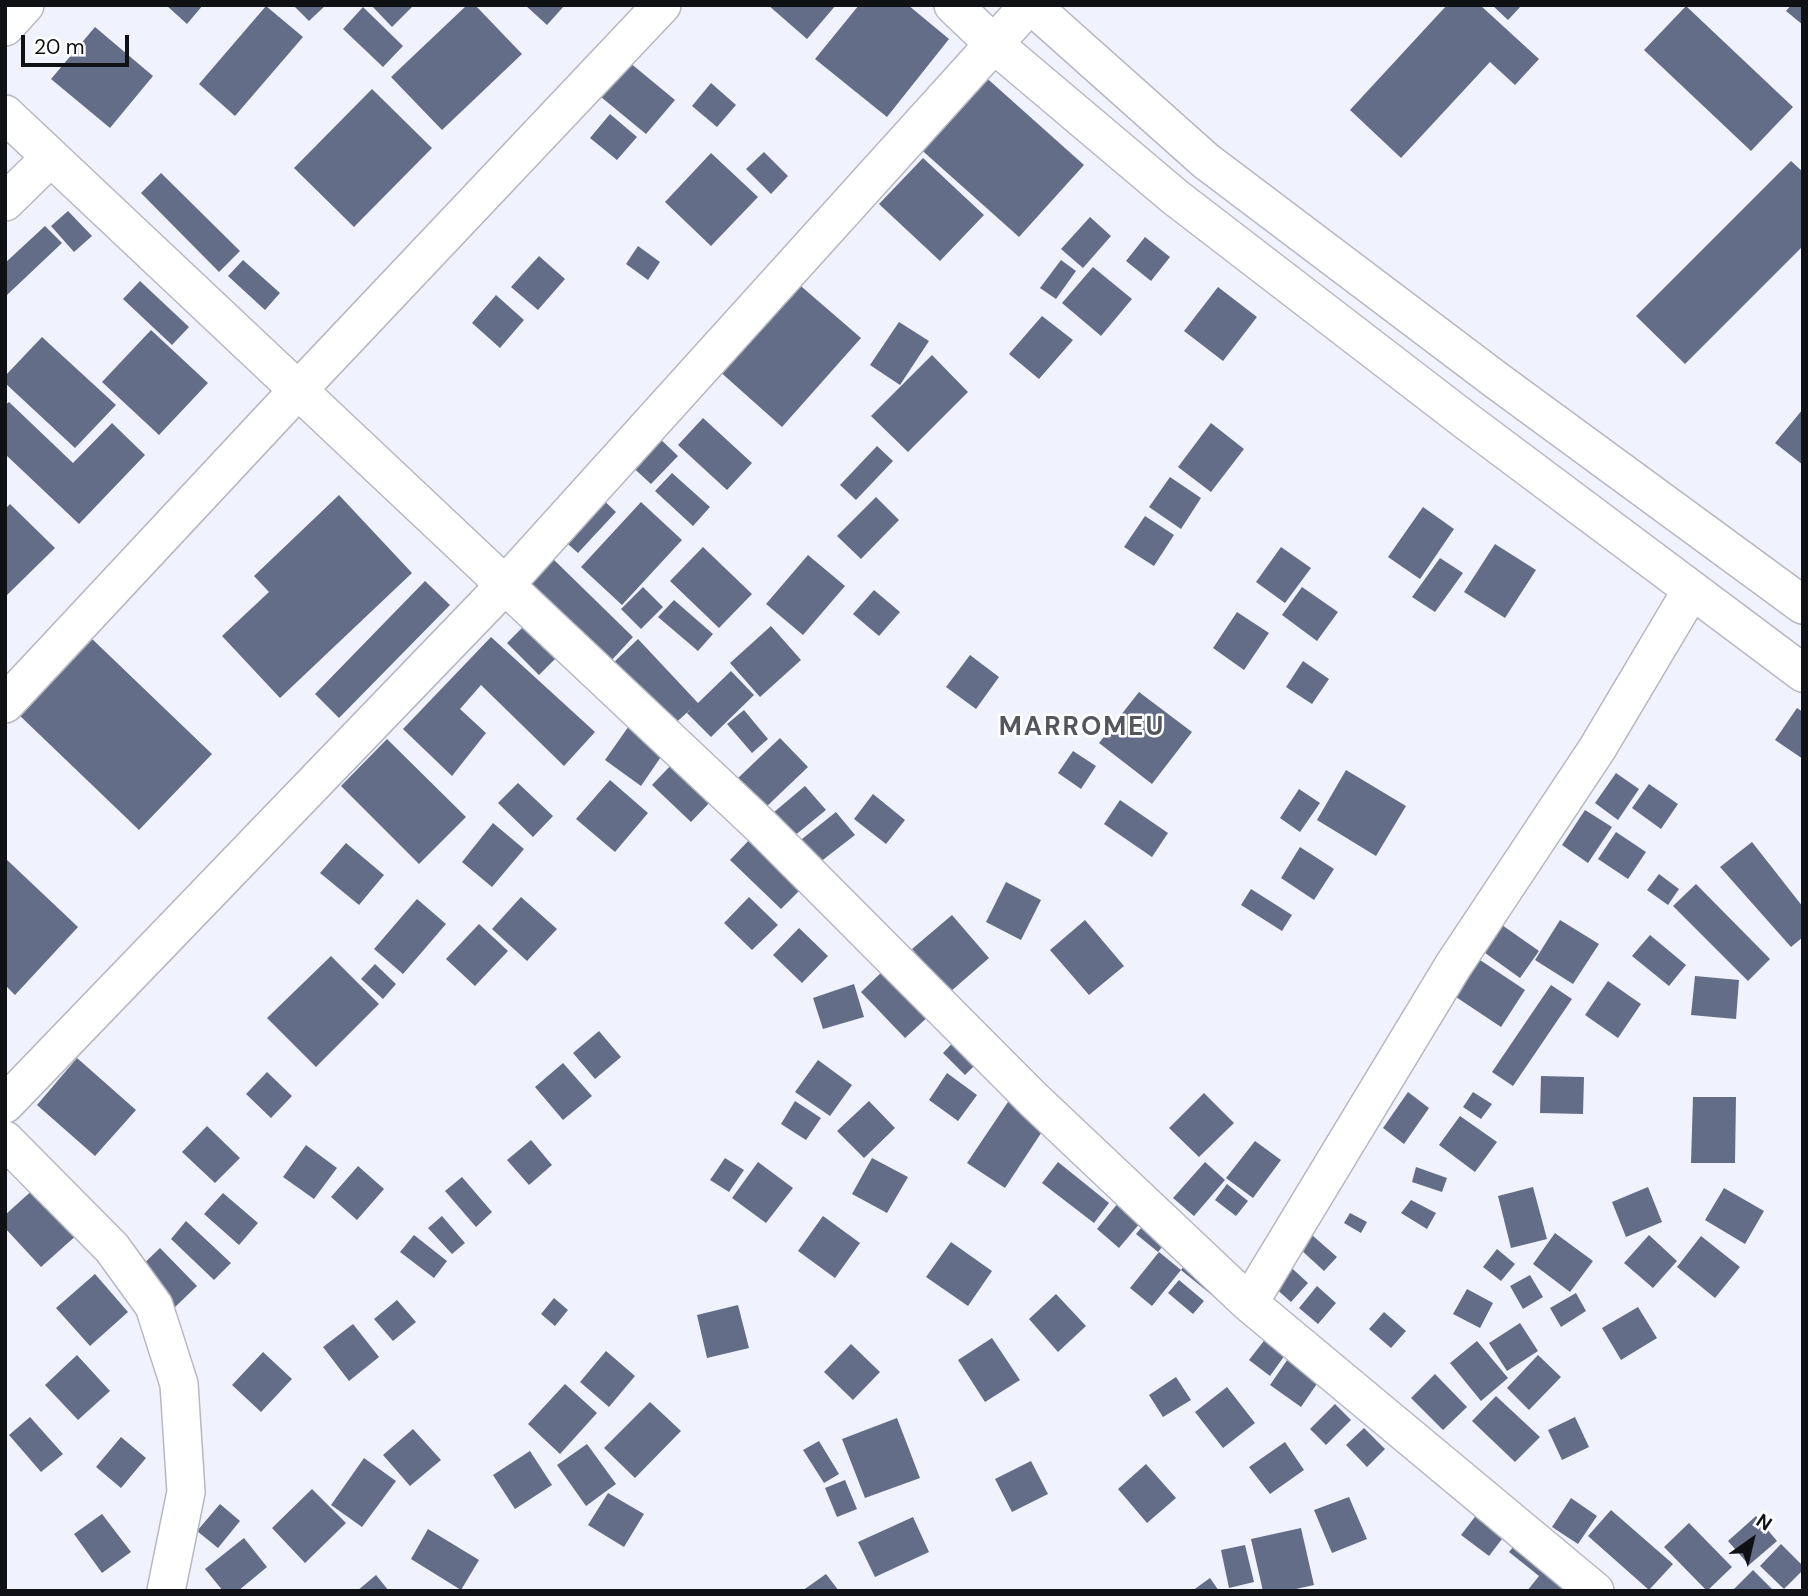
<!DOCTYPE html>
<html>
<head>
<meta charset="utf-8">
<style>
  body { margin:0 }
  #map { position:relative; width:1808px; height:1596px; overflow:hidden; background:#f0f3fd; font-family:"DM Sans",sans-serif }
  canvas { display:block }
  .frame { position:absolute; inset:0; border:7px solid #101114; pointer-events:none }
  .north { position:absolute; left:1717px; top:1505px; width:70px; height:70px; -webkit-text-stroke:5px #fff; paint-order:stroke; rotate:34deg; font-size:19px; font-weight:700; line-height:28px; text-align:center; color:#101114 }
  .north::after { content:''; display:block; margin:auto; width:24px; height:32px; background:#101114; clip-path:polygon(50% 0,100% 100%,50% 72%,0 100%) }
  .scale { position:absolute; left:21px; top:35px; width:108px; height:32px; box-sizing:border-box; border:4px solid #101114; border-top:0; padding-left:9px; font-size:21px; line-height:24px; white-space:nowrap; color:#101114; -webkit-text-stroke:5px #fff; paint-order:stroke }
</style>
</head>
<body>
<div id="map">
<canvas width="1808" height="1596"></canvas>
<div class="frame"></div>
<div class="north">N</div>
<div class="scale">20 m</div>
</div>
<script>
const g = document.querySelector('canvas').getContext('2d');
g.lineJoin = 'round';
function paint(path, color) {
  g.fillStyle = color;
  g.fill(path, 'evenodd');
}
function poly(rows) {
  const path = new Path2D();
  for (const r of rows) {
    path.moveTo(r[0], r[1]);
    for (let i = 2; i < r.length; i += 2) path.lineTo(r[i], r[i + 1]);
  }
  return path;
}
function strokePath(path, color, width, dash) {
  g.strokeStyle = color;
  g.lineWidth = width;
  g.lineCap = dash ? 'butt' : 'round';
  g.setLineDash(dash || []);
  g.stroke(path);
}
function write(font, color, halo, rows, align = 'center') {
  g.font = font + ' "DM Sans",sans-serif';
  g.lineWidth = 5;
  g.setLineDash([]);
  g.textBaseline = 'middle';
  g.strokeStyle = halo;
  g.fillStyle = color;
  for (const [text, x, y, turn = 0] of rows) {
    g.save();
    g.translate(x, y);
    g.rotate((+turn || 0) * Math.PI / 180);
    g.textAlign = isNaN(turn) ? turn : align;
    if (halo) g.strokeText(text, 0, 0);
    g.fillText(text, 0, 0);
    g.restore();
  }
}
paint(poly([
  [166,5,203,5,187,24],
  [293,5,326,5,309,21],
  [371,5,414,5,392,27],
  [467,5,475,5,522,54,442,130,391,77],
  [525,5,565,5,547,25],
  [768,5,836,5,807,39],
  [859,5,908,5,949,39,887,117,815,59],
  [1447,5,1480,5,1539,59,1515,85,1490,62,1401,158,1350,110],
  [1492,5,1522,5,1508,20],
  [1791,5,1803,5,1803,25,1786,11],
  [266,6,303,37,235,116,199,84],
  [1686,6,1793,107,1751,151,1644,50],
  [363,7,403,46,383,67,343,29],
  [95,27,153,76,110,128,51,79],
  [629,62,675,100,646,134,601,97],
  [981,73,1084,165,1019,237,916,145],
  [711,83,736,105,717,127,692,106],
  [372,89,432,148,354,227,294,168],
  [610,114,637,137,617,160,590,138],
  [764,152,788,176,771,194,746,169],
  [711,153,758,197,711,246,665,202],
  [923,158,984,215,940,261,879,204],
  [1791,161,1803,172,1803,246,1685,364,1636,316],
  [161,173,240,251,219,272,141,193],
  [68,211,92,236,74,252,51,226],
  [1090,217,1111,236,1083,268,1061,249],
  [45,226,62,243,7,295,5,263],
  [1145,237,1170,257,1151,281,1126,261],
  [638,246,660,262,648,280,626,264],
  [539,256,565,279,538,310,511,287],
  [243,260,280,293,265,310,228,276],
  [1061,260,1076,271,1056,299,1040,288],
  [1093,267,1132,299,1101,336,1062,303],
  [140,281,189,327,172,345,123,299],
  [795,281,861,338,782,427,717,369],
  [1218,287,1257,317,1223,361,1184,331],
  [496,295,524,320,500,348,472,323],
  [1042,316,1073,340,1039,379,1009,354],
  [899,322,929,341,900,385,870,365],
  [151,330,208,383,159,435,102,382],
  [42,337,116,405,75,448,5,383,5,376],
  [932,355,968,392,908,452,871,416],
  [9,402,73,463,112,423,145,455,79,524,5,454,5,405],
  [1803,409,1803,465,1775,443],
  [703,418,752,463,727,490,678,445],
  [1211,423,1244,449,1211,492,1178,467],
  [655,434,678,456,651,484,628,463],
  [877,446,893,461,856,500,840,485],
  [672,473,710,507,693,526,655,491],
  [1170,477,1201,498,1181,529,1149,507],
  [339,495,412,573,280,698,222,636,269,592,254,576],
  [598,495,616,512,578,553,560,537],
  [876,497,899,520,861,559,837,536],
  [641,502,682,540,622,605,581,567],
  [10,504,55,548,5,597,5,509],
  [1423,507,1454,529,1420,579,1388,557],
  [1145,516,1174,535,1154,566,1124,547],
  [1495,544,1536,570,1505,618,1464,592],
  [703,547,752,594,719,628,670,581],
  [1281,547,1311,568,1285,603,1256,582],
  [549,555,633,637,610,662,525,580],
  [808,555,845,586,803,635,766,604],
  [1440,558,1463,573,1435,612,1412,597],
  [425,581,450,605,339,718,315,694],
  [643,587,663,607,641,629,621,609],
  [1302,587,1338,612,1317,641,1282,615],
  [874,590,900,612,879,636,853,614],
  [674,600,713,634,698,651,658,617],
  [1237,612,1269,633,1244,670,1213,648],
  [532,618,564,650,539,675,507,643],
  [771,626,801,660,760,697,730,663],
  [89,636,212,754,139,830,16,712],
  [491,637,595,732,564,766,481,685,460,709,486,733,452,776,403,729],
  [638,639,698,703,731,671,754,695,711,737,687,713,692,708,669,729,609,667],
  [970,655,999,677,976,709,946,687],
  [1303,661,1329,679,1312,704,1286,687],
  [1139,692,1192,732,1152,784,1099,743],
  [1797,708,1803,712,1803,759,1775,740],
  [744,710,768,739,752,753,727,724],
  [631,723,667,748,641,786,605,760],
  [780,738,808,767,765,808,737,779],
  [387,739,466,817,419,864,341,786],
  [1073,751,1096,766,1081,789,1058,773],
  [674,762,713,799,691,822,652,785],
  [1346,770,1406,806,1376,856,1317,820],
  [1616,773,1639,789,1618,820,1595,803],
  [610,780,648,813,615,852,576,819],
  [518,783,553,816,533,837,498,803],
  [1649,784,1678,804,1661,829,1632,808],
  [805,786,826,810,788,841,767,818],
  [1299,789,1320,803,1300,832,1280,818],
  [873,794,905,820,886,844,854,819],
  [1120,800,1168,833,1152,857,1104,824],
  [1585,810,1612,827,1588,863,1562,845],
  [836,812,855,835,815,866,797,843],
  [493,823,524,849,492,887,462,862],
  [1616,832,1646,852,1628,879,1598,859],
  [754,835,805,885,781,909,730,860],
  [1752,842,1803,907,1803,937,1791,947,1720,867],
  [346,843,384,875,359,905,320,873],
  [1300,847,1334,869,1314,900,1281,878],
  [5,858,78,927,15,995,5,985],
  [1659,874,1679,889,1668,905,1647,890],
  [1006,882,1041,900,1021,940,986,922],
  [1696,884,1770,959,1748,981,1673,906],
  [1251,889,1292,915,1282,931,1241,905],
  [521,897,557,929,527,961,492,929],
  [749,897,778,925,752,950,724,923],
  [417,899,446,924,403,974,374,949],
  [952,915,989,958,950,992,912,949],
  [1492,918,1539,951,1520,978,1474,945],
  [1085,920,1124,966,1089,995,1050,950],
  [1560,920,1599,944,1573,984,1535,960],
  [479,924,508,951,475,986,446,959],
  [799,928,828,956,802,983,773,955],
  [1650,935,1686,965,1669,986,1632,956],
  [331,956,379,1004,316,1067,267,1018],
  [1480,960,1525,990,1501,1027,1456,997],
  [375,964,396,984,383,999,361,979],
  [887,967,931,1014,905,1038,861,992],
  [1695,976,1739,980,1736,1019,1691,1015],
  [1608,981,1641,1004,1618,1038,1585,1015],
  [854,984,864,1017,823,1029,813,998],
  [1551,985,1572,999,1513,1086,1492,1072],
  [599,1031,621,1057,595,1079,573,1053],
  [959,1036,982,1058,965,1075,943,1053],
  [77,1058,136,1110,95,1156,37,1105],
  [818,1060,852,1085,830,1116,795,1092],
  [563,1063,592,1096,563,1120,535,1087],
  [267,1072,292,1096,271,1118,246,1094],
  [947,1073,977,1095,958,1121,929,1100],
  [1541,1076,1584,1077,1583,1114,1540,1113],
  [1408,1092,1429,1108,1404,1144,1383,1128],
  [1473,1092,1492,1104,1481,1119,1463,1107],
  [1204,1093,1234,1123,1199,1157,1169,1128],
  [1693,1097,1736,1097,1735,1163,1691,1163],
  [1010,1099,1047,1124,1005,1188,967,1163],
  [795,1101,821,1118,806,1140,781,1124],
  [869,1101,895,1128,864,1158,837,1131],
  [1460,1116,1497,1142,1475,1172,1439,1145],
  [207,1126,240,1158,215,1183,182,1152],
  [531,1140,552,1165,529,1185,507,1160],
  [1255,1141,1281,1160,1253,1198,1226,1178],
  [306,1145,337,1168,314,1199,283,1177],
  [725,1158,744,1170,729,1192,710,1180],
  [872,1158,908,1177,887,1213,852,1194],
  [758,1162,793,1188,766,1223,732,1198],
  [1058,1162,1109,1203,1094,1223,1042,1183],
  [1205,1162,1225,1180,1194,1216,1173,1198],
  [358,1166,384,1189,357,1220,331,1197],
  [1416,1167,1447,1178,1442,1192,1412,1182],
  [462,1177,492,1212,476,1227,445,1191],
  [1227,1184,1248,1201,1236,1216,1215,1200],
  [36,1187,79,1233,41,1267,5,1228,5,1215],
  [1533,1187,1547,1239,1511,1248,1498,1196],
  [1648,1187,1662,1222,1626,1237,1612,1202],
  [1724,1188,1764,1211,1745,1244,1705,1220],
  [223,1193,258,1223,239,1245,204,1214],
  [1123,1197,1146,1216,1119,1248,1097,1229],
  [1411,1200,1436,1213,1427,1229,1401,1213],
  [1350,1213,1367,1222,1361,1233,1344,1223],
  [442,1216,465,1243,452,1254,428,1228],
  [823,1216,860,1243,835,1278,798,1251],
  [1151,1216,1172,1235,1158,1252,1136,1234],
  [186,1221,231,1263,214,1280,171,1239],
  [1555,1233,1593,1261,1570,1292,1533,1264],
  [414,1235,447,1261,434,1278,400,1252],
  [1312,1235,1337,1257,1324,1271,1300,1249],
  [1649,1235,1677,1261,1653,1288,1624,1263],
  [1701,1236,1740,1267,1715,1298,1677,1267],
  [951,1242,992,1271,968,1306,926,1277],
  [160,1248,197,1286,174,1308,137,1270],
  [1497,1249,1515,1264,1501,1281,1483,1267],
  [1159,1252,1181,1270,1190,1259,1222,1284,1213,1296,1181,1270,1152,1306,1130,1288],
  [1283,1260,1308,1283,1291,1302,1266,1280],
  [95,1274,128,1312,90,1346,56,1308],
  [1530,1275,1543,1297,1523,1309,1510,1286],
  [1179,1280,1204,1301,1193,1314,1168,1293],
  [1317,1286,1336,1303,1318,1324,1299,1308],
  [1467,1289,1493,1303,1480,1328,1453,1314],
  [1576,1293,1586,1311,1561,1327,1550,1308],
  [1056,1294,1086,1326,1058,1352,1029,1319],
  [554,1298,568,1310,555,1326,541,1314],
  [397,1300,416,1322,393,1341,374,1319],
  [738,1305,749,1348,707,1358,697,1315],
  [1638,1307,1657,1338,1621,1360,1602,1328],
  [1384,1312,1406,1331,1391,1348,1369,1329],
  [1520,1323,1538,1351,1507,1371,1489,1343],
  [353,1324,379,1357,349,1381,323,1347],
  [1270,1333,1290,1348,1270,1376,1249,1360],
  [992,1338,1020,1380,985,1402,958,1360],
  [1477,1341,1508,1378,1481,1401,1450,1363],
  [851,1344,880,1372,853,1400,824,1372],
  [606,1351,635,1376,609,1407,580,1382],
  [263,1352,292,1379,261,1412,232,1385],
  [1292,1353,1323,1375,1301,1407,1270,1385],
  [77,1355,110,1391,78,1420,45,1385],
  [1538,1355,1561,1377,1529,1410,1507,1388],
  [1435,1374,1467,1407,1443,1430,1411,1398],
  [1176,1377,1191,1400,1163,1417,1149,1395],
  [565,1384,597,1413,560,1454,528,1424],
  [1227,1387,1255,1423,1223,1448,1195,1412],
  [1496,1396,1540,1437,1515,1462,1472,1421],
  [650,1402,681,1431,635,1478,604,1448],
  [1335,1404,1351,1420,1326,1445,1310,1429],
  [30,1417,63,1454,41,1472,9,1435],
  [1575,1417,1589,1447,1562,1460,1548,1430],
  [897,1418,920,1478,865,1498,842,1439],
  [1364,1428,1385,1449,1367,1467,1346,1445],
  [413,1429,441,1460,410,1486,383,1455],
  [121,1437,146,1458,121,1488,96,1467],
  [819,1441,839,1474,824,1483,803,1450],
  [1285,1442,1304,1470,1270,1494,1249,1467],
  [587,1444,616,1484,586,1506,557,1465],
  [530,1451,552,1485,515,1509,493,1475],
  [364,1458,396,1481,362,1527,331,1505],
  [1031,1461,1048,1494,1012,1512,995,1479],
  [1146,1464,1176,1498,1147,1523,1118,1489],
  [845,1480,857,1509,837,1517,825,1488],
  [312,1489,346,1523,305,1563,272,1528],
  [608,1493,644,1514,624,1547,588,1525],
  [1349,1497,1367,1539,1332,1553,1314,1510],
  [1571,1498,1597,1516,1578,1544,1552,1527],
  [220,1504,240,1521,218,1548,197,1531],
  [1484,1505,1512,1526,1489,1556,1461,1535],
  [1611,1510,1673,1564,1649,1590,1588,1536],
  [102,1514,131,1552,102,1573,74,1534],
  [1756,1516,1777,1541,1749,1565,1728,1541],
  [913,1517,929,1552,875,1577,858,1542],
  [1689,1523,1732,1567,1707,1591,1664,1547],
  [1301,1528,1314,1585,1287,1591,1263,1591,1251,1539],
  [428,1529,479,1560,461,1590,411,1559],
  [1522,1536,1573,1576,1562,1591,1527,1591,1539,1576,1509,1552],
  [244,1538,267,1567,238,1591,223,1591,205,1569],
  [1781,1544,1803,1566,1803,1570,1784,1589,1760,1566],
  [1245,1545,1254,1582,1229,1588,1221,1550],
  [1753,1570,1774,1591,1732,1591],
  [826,1574,839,1591,802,1591],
  [376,1575,389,1591,357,1591],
  [1210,1578,1219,1591,1192,1591]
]), '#646d88');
const minor = poly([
  [953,5,995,45,1175,197,1465,420,1803,673],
  [1031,5,1206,161,1496,380,1803,605],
  [5,27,25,5],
  [5,114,762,827,1033,1099,1249,1303,1595,1591],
  [5,202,50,158],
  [5,704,299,389,662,5],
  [5,1104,504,586,1029,5],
  [5,1140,112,1248,154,1306,179,1384,186,1492,166,1591],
  [1249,1303,1453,966,1597,749,1691,591]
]);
strokePath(minor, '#b5b8c2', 40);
strokePath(minor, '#fff', 37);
g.letterSpacing = '2px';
write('bold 26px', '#53565e', '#fff', [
  ["MARROMEU",1082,728]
]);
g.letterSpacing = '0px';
</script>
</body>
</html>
